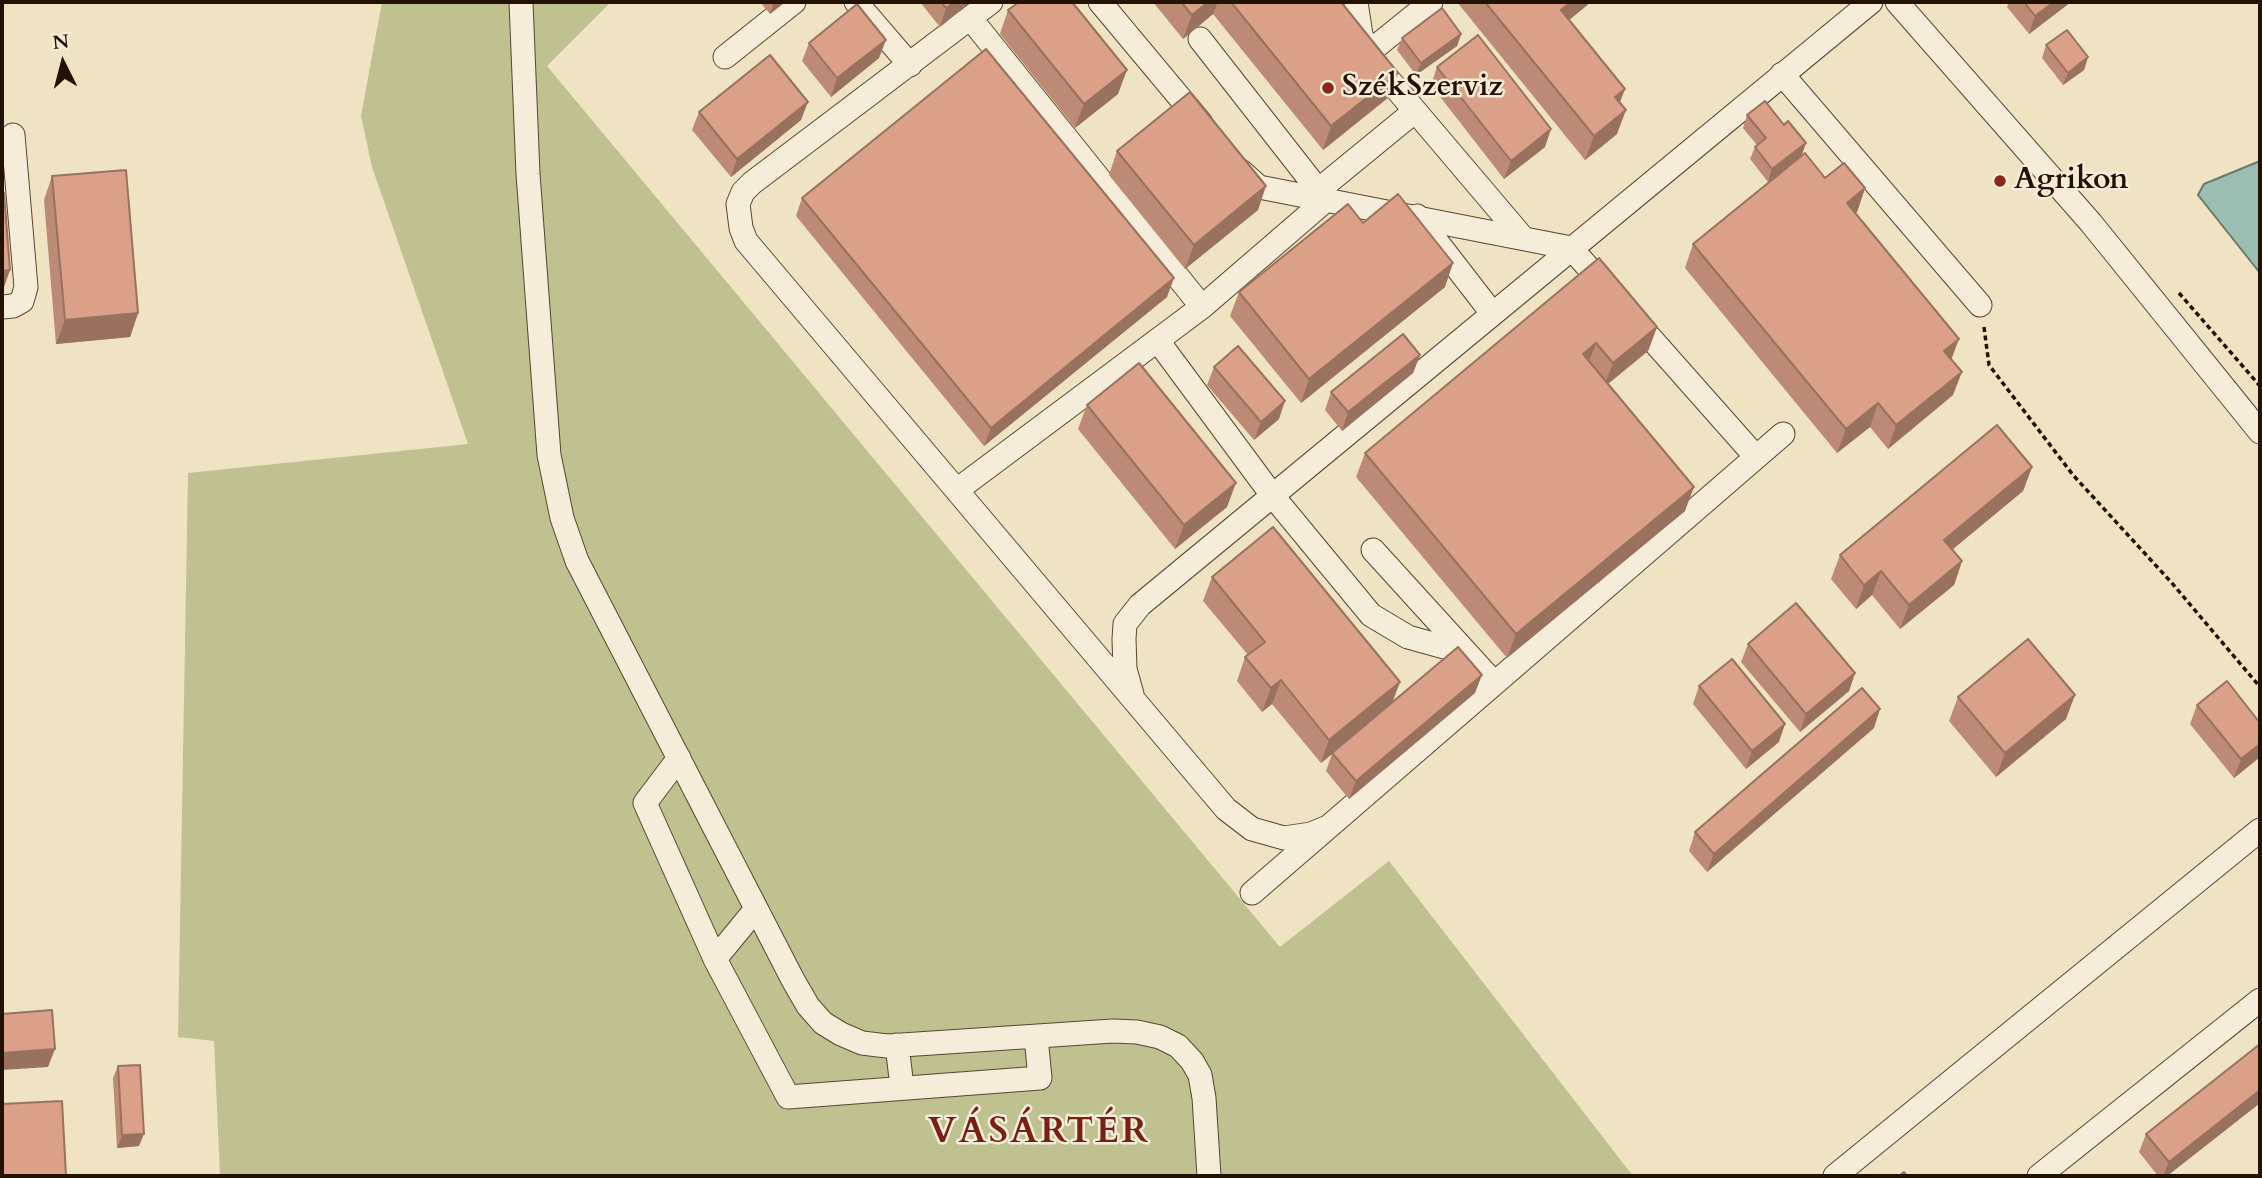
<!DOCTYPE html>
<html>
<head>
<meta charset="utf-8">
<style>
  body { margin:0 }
  #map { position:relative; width:2262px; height:1178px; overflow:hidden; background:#f0e3c4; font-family:Cardo,serif }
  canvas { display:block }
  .frame { position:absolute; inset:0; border:4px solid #241200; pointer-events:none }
  .north { position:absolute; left:28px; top:28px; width:70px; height:70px; -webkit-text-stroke:5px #f5edd9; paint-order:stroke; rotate:354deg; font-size:19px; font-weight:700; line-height:28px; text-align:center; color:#241200 }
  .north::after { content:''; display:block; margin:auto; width:24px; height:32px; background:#241200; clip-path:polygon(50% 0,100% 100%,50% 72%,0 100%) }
</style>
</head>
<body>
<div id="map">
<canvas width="2262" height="1178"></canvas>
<div class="frame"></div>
<div class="north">N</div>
</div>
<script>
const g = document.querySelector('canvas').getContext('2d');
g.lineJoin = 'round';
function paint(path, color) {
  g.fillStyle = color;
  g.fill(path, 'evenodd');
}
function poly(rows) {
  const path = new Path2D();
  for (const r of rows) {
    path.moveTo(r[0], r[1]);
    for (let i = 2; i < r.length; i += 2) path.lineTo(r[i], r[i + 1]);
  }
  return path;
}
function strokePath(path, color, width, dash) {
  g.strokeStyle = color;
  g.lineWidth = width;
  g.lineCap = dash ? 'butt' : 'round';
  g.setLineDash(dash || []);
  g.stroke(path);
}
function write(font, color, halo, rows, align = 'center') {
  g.font = font + ' Cardo,serif';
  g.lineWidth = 5;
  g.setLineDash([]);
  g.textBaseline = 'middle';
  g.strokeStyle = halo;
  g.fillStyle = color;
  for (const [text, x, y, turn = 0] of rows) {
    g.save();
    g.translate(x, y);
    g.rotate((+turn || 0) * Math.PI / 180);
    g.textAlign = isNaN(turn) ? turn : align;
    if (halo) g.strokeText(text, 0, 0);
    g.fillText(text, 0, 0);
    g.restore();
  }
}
paint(poly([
  [382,2,611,2,547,66,1280,947,1389,861,1633,1176,220,1176,214,1041,178,1037,188,473,468,444,372,167,361,116]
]), '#c0c190');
const water = poly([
  [2260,161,2260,273,2198,195,2204,184,2260,161]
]);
paint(water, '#9abeb2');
strokePath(water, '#6b796b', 2);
const minor = poly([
  [521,2,528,174,549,455,562,518,577,561,793,980,808,1006,823,1023,841,1034,862,1043,887,1046,1113,1031,1137,1032,1160,1037,1178,1046,1192,1061,1200,1075,1204,1098,1209,1176],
  [856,2,910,65],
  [991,2,752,183,743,192,738,204,741,228,746,241,1226,809,1252,829,1284,838,1311,834,1328,827],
  [1100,2,1201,123],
  [1356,2,1361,35,1372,60,1523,238],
  [1897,2,2091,223,2260,432],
  [971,19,1202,307],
  [1368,53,1431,2],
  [725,57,794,2],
  [1782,74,1980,305],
  [1241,171,1259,187,1571,248,1609,291],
  [1310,197,1415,111],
  [1417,216,1492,313],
  [2,307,13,306,22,301,26,287,13,135],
  [1632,317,1756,457],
  [1158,341,1272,495,1371,615,1408,637,1444,647,1462,649],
  [957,490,1202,307,1326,200,1200,39],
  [1373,550,1494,683],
  [1132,694,1125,669,1124,639,1125,624,1140,605,1871,2],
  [679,758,645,803,715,959],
  [1252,893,1783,434],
  [756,909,715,959,788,1097,1040,1078,1036,1037],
  [897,1045,902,1087],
  [1835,1176,2260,830],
  [2039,1176,2260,1000]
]);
strokePath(minor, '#574631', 25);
strokePath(poly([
  [2179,293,2260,386],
  [1984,327,1989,365,2073,475,2171,582,2260,687]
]), '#241200', 3.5, [5, 3.5]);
strokePath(minor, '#f5edd9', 23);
paint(poly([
  [760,2,785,2,770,14],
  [920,2,970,2,940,27],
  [1153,2,1341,2,1389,97,1323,150,1213,14,1183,39],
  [1457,2,1591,2,1569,20,1620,103,1617,134,1585,160],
  [2009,2,2071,2,2029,34,2007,7],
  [1008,10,1118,94,1075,128,1000,34],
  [1461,34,1457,46,1416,75,1397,50,1402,38],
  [809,43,879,58,831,97,802,61],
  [2046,45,2088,57,2084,70,2063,85,2042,58],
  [1437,67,1545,147,1504,179,1431,85],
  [699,112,801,120,731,177,692,130],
  [1747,115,1784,125,1806,143,1802,155,1825,178,1865,188,1857,212,1855,213,1951,359,1953,395,1888,449,1870,427,1837,453,1685,268,1693,244,1796,160,1768,182,1750,159,1755,147,1757,145,1743,128],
  [1117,151,1258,210,1185,269,1109,175],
  [52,176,138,313,130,337,56,344,44,200],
  [802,198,1167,297,984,446,796,216],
  [1363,223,1445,287,1301,403,1230,316,1239,292],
  [1599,258,1657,327,1648,351,1608,384,1685,511,1507,658,1356,477,1365,453],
  [1420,355,1413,373,1342,431,1325,410,1331,392],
  [1214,367,1279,419,1254,440,1207,385],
  [1087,405,1227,507,1175,549,1078,429],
  [2032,467,2023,491,1953,549,1962,561,1954,585,1900,629,1872,595,1856,609,1831,579,1840,555],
  [1212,577,1392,703,1475,693,1349,799,1326,771,1332,754,1321,763,1272,704,1262,712,1237,681,1245,657,1248,655,1203,601],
  [1748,644,1855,673,1849,691,1800,732,1741,662],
  [1699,686,1779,742,1746,769,1693,704],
  [1958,697,2066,719,1996,777,1949,721],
  [2197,705,2260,723,2260,757,2234,778,2190,724],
  [1874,728,1707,872,1689,851,1695,832],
  [2260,1044,2260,1103,2167,1176,2158,1176,2139,1152,2146,1134],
  [118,1066,139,1146,117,1148,113,1078]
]), '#bc8a75');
paint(poly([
  [774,2,785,2,770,14],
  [955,2,970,2,940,27,946,8],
  [1208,2,1218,2,1213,14,1183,39,1192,15],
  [1571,2,1591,2,1552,34,1561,10],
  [2054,2,2071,2,2029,34,2035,16],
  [1461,34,1457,46,1416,75,1421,63],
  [886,40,879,58,831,97,837,78],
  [2088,57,2084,70,2063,85,2068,73],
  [1127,70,1118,94,1075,128,1084,104],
  [1398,73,1389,97,1323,150,1331,126],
  [1625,89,1616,113,1615,97],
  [808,102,801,120,731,177,737,159],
  [1626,110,1617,134,1585,160,1594,136],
  [1551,129,1545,147,1504,179,1511,161],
  [1806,143,1801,156,1768,182,1772,169],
  [1266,186,1258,210,1185,269,1194,245],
  [1865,188,1857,212,1838,227,1847,203],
  [1453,263,1445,287,1301,403,1309,379],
  [10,270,2,293,2,271],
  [1174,278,1167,297,984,446,991,428],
  [138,313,130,337,56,344,65,320],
  [1657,327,1648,351,1604,387,1613,363],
  [1959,339,1950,363,1944,351],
  [1596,343,1587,367,1583,354],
  [1420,355,1413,373,1342,431,1348,412],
  [1962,372,1953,395,1888,449,1896,425],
  [1285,401,1279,419,1254,440,1261,422],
  [1878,403,1870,427,1837,453,1846,429],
  [2032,467,2023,491,1936,563,1944,540],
  [1236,483,1227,507,1175,549,1184,525],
  [1694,487,1685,511,1507,658,1516,634],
  [1962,561,1954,585,1900,629,1909,605],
  [1881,571,1872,595,1856,609,1864,585],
  [1855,673,1849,691,1800,732,1806,714],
  [1482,675,1475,693,1349,799,1356,781],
  [1281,680,1272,704,1262,712,1271,688],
  [1400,682,1391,706,1321,763,1329,740],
  [2075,695,2066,719,1996,777,2005,753],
  [1880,709,1874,728,1707,872,1714,854],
  [1785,724,1779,742,1746,769,1752,751],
  [2260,744,2260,757,2234,778,2241,759],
  [55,1049,48,1067,2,1070,2,1053],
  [2260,1090,2260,1103,2167,1176,2163,1176,2169,1162],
  [144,1134,139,1146,117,1148,122,1135]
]), '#99715f');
const building = poly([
  [941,2,955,2,946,8,941,2],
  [1019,2,1072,2,1127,70,1084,104,1008,10,1019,2],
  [1181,2,1208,2,1192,15,1181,2],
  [1231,2,1341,2,1398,73,1331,126,1231,2],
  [1485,2,1571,2,1561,10,1625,89,1615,97,1626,110,1594,136,1485,2],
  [2024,2,2054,2,2035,16,2024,2],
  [857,4,886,40,837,78,809,43,857,4],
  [1442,8,1461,34,1421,63,1402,38,1442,8],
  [2067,30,2088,57,2068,73,2046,45,2067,30],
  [1478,35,1551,129,1511,161,1437,67,1478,35],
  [986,49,1174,278,991,428,802,198,986,49],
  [770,55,808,102,737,159,699,112,770,55],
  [1190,92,1266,186,1194,245,1117,151,1190,92],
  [1765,101,1784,125,1788,121,1806,143,1772,169,1755,147,1766,138,1747,115,1765,101],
  [1805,153,1825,178,1844,163,1865,188,1847,203,1959,339,1944,351,1962,372,1896,425,1878,403,1846,429,1693,244,1805,153],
  [126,170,138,313,65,320,52,176,126,170],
  [2,193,4,193,10,270,2,271,2,193],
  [1398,194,1453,263,1309,379,1239,292,1348,204,1363,223,1398,194],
  [1599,258,1657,327,1613,363,1596,343,1583,354,1694,487,1516,634,1365,453,1599,258],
  [1403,334,1420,355,1348,412,1331,392,1403,334],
  [1238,346,1285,401,1261,422,1214,367,1238,346],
  [1139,363,1236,483,1184,525,1087,405,1139,363],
  [1997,425,2032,467,1944,540,1962,561,1909,605,1881,571,1864,585,1840,555,1997,425],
  [1273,527,1400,682,1329,740,1281,680,1271,688,1245,657,1265,642,1212,577,1273,527],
  [1796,603,1855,673,1806,714,1748,644,1796,603],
  [2028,639,2075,695,2005,753,1958,697,2028,639],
  [1458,647,1482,675,1356,781,1332,753,1458,647],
  [1732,659,1785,724,1752,751,1699,686,1732,659],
  [2227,681,2260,723,2260,744,2241,759,2197,705,2227,681],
  [1862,688,1880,709,1714,854,1695,832,1862,688],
  [52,1010,55,1049,2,1053,2,1014,52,1010],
  [2260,1044,2260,1090,2169,1162,2146,1134,2260,1044],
  [140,1065,144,1134,122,1135,118,1066,140,1065],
  [62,1101,66,1176,2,1176,2,1104,62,1101],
  [1904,1172,1907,1176,1899,1176,1904,1172]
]);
paint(building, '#dba188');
strokePath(building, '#99715f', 2);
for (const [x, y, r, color] of [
  [1328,88,7,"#8f2418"],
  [2000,181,7,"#8f2418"]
]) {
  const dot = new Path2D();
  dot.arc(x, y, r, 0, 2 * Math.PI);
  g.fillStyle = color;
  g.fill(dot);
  strokePath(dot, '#f5edd9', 2.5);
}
write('bold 30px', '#241200', '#f5edd9', [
  ["SzékSzerviz",1342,88],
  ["Agrikon",2014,181]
], 'left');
g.letterSpacing = '2px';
write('bold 37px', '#7a1f14', '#f5edd9', [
  ["VÁSÁRTÉR",1039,1133]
]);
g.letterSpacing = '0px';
</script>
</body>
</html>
